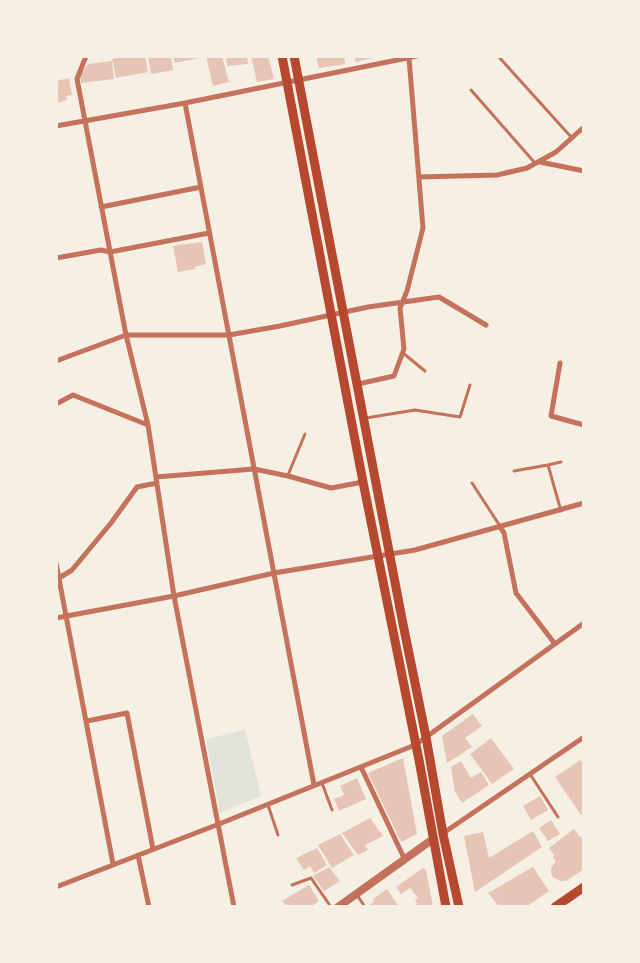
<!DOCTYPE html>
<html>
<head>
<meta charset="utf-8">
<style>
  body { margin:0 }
  #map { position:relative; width:640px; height:963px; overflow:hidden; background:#f6efe4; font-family:"DejaVu Sans",sans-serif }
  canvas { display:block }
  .frame { position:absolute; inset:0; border:58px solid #f6efe4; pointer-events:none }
</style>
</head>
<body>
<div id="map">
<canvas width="640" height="963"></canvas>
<div class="frame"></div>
</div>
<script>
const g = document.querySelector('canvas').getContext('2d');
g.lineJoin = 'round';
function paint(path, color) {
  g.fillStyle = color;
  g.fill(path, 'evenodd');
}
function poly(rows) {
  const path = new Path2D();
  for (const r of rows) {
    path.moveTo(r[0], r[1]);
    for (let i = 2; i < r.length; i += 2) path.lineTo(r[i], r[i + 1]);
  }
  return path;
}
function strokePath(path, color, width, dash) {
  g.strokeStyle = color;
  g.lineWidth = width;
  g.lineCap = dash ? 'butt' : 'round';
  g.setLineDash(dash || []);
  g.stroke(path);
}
paint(poly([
  [245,730,261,796,220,813,206,739]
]), '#e2e4dc');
paint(poly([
  [128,56,145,56,148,72,116,78,112,59],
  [148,56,171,56,173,70,151,74],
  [173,56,203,56,204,57,175,63],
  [206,56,222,56,229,82,213,86],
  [226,56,247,56,248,64,227,66],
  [251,56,268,56,274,79,257,82],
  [316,56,344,56,345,64,319,68],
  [354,56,377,56,377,57,356,62],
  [112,61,114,79,81,83,80,74,88,64],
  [69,78,72,95,66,96,67,100,56,103,56,81],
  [202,242,206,264,194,267,195,269,178,272,173,246],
  [473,714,482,726,465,738,472,747,447,763,442,736],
  [491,738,514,769,492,784,470,754],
  [403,758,417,834,401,842,368,773],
  [580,760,584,766,584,813,581,815,555,777],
  [461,761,471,778,481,772,489,785,462,803,455,792,451,767],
  [357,778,366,799,339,811,334,799,344,795,340,786],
  [540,796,548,810,531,820,523,806],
  [370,818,383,836,365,845,368,850,358,855,342,833],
  [551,820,560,834,548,841,539,828],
  [574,829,580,837,584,836,584,869,566,881,560,881,554,878,551,874,551,868,556,861,553,858,554,855,549,848],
  [533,831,542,847,475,892,464,836,483,832,489,858],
  [340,834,354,855,332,868,318,845],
  [317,848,327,865,314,873,310,866,304,870,296,858],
  [329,867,340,881,324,891,313,876],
  [533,867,549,891,526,907,499,907,488,893],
  [423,868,426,870,433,907,412,907,417,904,415,900,418,898,410,888,401,894,396,887],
  [309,885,319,901,310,907,287,907,282,901],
  [387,889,399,907,372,907,370,904,374,902,373,899]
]), '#e6c5b7');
strokePath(poly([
  [498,56,572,138],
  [471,90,535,163],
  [403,353,425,371],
  [366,418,415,410,460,417,470,385],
  [548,465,561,462],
  [514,471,548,465,561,511],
  [288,475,305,434],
  [472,483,500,526],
  [530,774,558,817],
  [322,783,332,810],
  [268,805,278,835],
  [292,885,311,878,331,907],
  [357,895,365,907]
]), '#c5725c', 3);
strokePath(poly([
  [86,56,77,79,126,335,148,425,174,596,234,907],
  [185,103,314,785],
  [56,126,185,103,417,56],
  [540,162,584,171],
  [419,177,497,175,527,168,556,152,584,127],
  [101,207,201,187],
  [56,258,101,250,110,252,209,233],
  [56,361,126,335,229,335,280,326,368,307,439,297,486,325],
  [560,363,551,416,584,425],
  [358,384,394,376,404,349,400,308,407,291,423,228,409,58],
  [56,404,73,395,148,425],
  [156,477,254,469,288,476,331,488,363,482],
  [500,527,504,533,516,593,555,644],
  [56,563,113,864],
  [59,578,72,570,111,523,137,487,157,483],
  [56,618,174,596,274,573,415,550,584,503],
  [87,721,127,713,153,849],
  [361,767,405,860],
  [442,834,584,737],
  [138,855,149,907],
  [56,887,219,824,415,745,584,623]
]), '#c5725c', 5);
strokePath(poly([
  [338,907,433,839]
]), '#c5725c', 8);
strokePath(poly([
  [282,56,363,482,419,760,446,907],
  [294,56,403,624,426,737,443,834,459,907],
  [555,907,584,887]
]), '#b5482f', 9);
</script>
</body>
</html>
